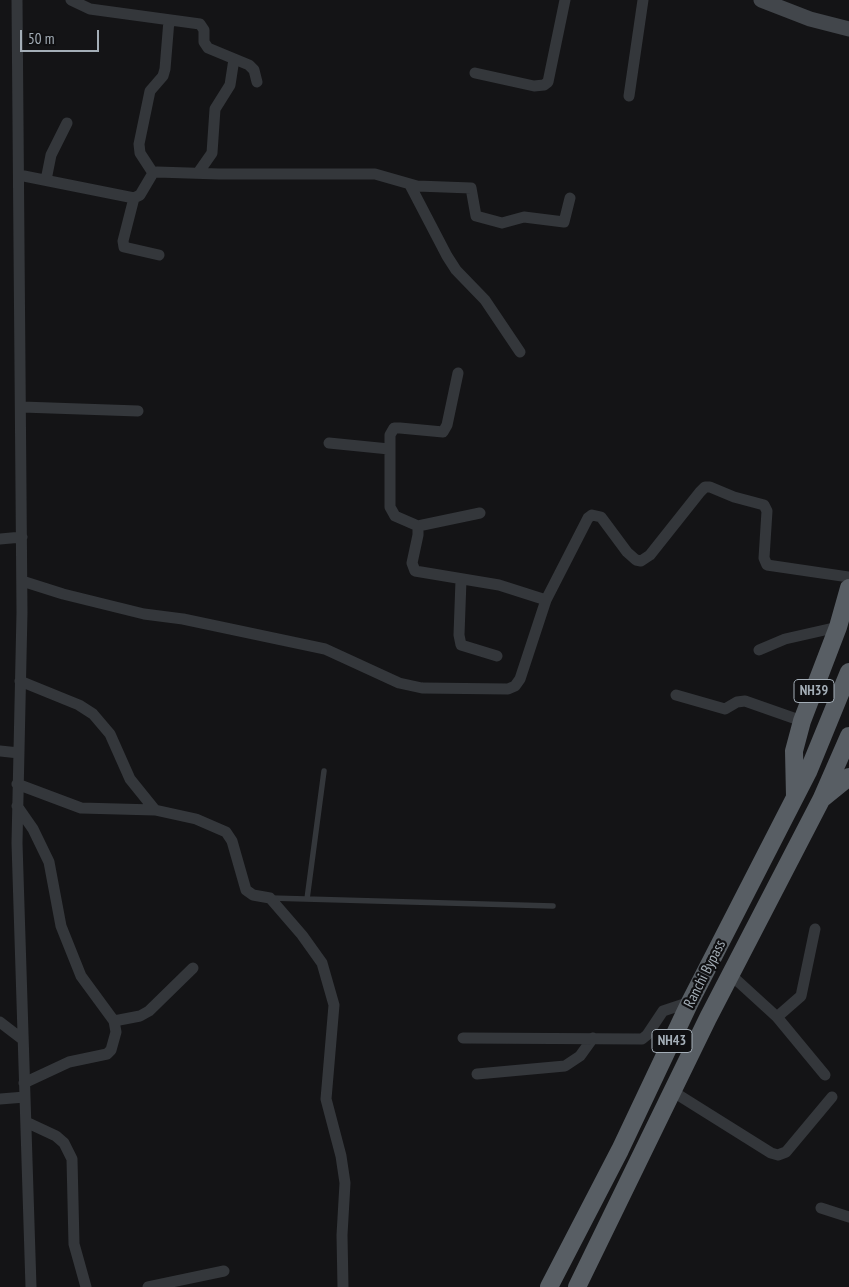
<!DOCTYPE html>
<html>
<head>
<meta charset="utf-8">
<style>
  body { margin:0 }
  #map { position:relative; width:849px; height:1287px; overflow:hidden; background:#141416; font-family:"PT Sans Narrow",sans-serif }
  canvas { display:block }
  .scale { position:absolute; left:20px; top:30px; width:79px; height:22px; box-sizing:border-box; border:2px solid #a4aeb7; border-top:0; padding-left:6px; font-size:15px; line-height:18px; white-space:nowrap; color:#a4aeb7; -webkit-text-stroke:4px #0f0f11; paint-order:stroke }
</style>
</head>
<body>
<div id="map">
<canvas width="849" height="1287"></canvas>
<div class="scale">50 m</div>
</div>
<script>
const g = document.querySelector('canvas').getContext('2d');
g.lineJoin = 'round';
function poly(rows) {
  const path = new Path2D();
  for (const r of rows) {
    path.moveTo(r[0], r[1]);
    for (let i = 2; i < r.length; i += 2) path.lineTo(r[i], r[i + 1]);
  }
  return path;
}
function strokePath(path, color, width, dash) {
  g.strokeStyle = color;
  g.lineWidth = width;
  g.lineCap = dash ? 'butt' : 'round';
  g.setLineDash(dash || []);
  g.stroke(path);
}
function write(font, color, halo, rows, align = 'center') {
  g.font = font + ' "PT Sans Narrow",sans-serif';
  g.lineWidth = 4.5;
  g.setLineDash([]);
  g.textBaseline = 'middle';
  g.strokeStyle = halo;
  g.fillStyle = color;
  for (const [text, x, y, turn = 0] of rows) {
    g.save();
    g.translate(x, y);
    g.rotate((+turn || 0) * Math.PI / 180);
    g.textAlign = isNaN(turn) ? turn : align;
    if (halo) g.strokeText(text, 0, 0);
    g.fillText(text, 0, 0);
    g.restore();
  }
}
strokePath(poly([
  [270,898,553,906],
  [307,899,324,771]
]), '#34373b', 5.5);
strokePath(poly([
  [17,0,22,612,17,843,31,1287],
  [71,0,90,9,200,24,204,30,204,42,208,48,249,65,254,70,257,82],
  [475,73,534,86,544,85,548,82,565,0],
  [629,96,643,0],
  [153,173,140,153,139,144,150,91,163,76,165,69,169,20],
  [198,173,212,153,215,109,230,85,234,59],
  [19,175,134,198,140,195,153,173,157,172,219,174,375,174,417,186,471,188,476,216,502,223,524,217,564,222,570,198],
  [46,180,51,155,67,123],
  [410,185,447,256,456,270,485,300,520,352],
  [134,198,123,241,124,247,159,255],
  [458,373,447,425,443,432,400,428,394,428,390,435,390,507,395,516,418,526,418,535,412,563,415,571,499,585,546,600,588,518,592,515,601,517,627,552,636,560,641,561,650,555,700,492,705,487,710,487,734,497,764,505,767,511,764,558,767,565,849,577],
  [22,407,138,411],
  [329,443,389,449],
  [418,526,480,513],
  [0,539,22,537],
  [461,580,459,635,461,645,497,656],
  [22,581,63,594,144,614,183,619,325,649,399,683,422,688,508,689,515,686,520,679,546,600],
  [759,650,785,639,838,627],
  [20,681,79,705,93,714,110,734,130,779,155,810],
  [676,695,725,709,737,702,745,701,802,721],
  [0,751,19,753],
  [17,784,81,808,155,810,196,819,226,832,232,841,246,890,253,895,270,898,302,935,322,963,334,1005,326,1099,341,1156,345,1183,342,1235,343,1287],
  [17,806,33,829,49,862,61,926,81,976,114,1021,116,1032,111,1050,107,1054,69,1062,24,1083],
  [731,975,777,1017,825,1075],
  [777,1017,801,996,815,929],
  [114,1021,140,1016,149,1011,193,968],
  [0,1022,22,1039],
  [463,1038,642,1039,647,1035,663,1011,690,1002],
  [477,1074,565,1066,580,1056,593,1038],
  [672,1091,771,1153,778,1155,786,1152,832,1097],
  [0,1099,25,1097],
  [26,1122,56,1136,64,1143,72,1159,74,1244,86,1287],
  [821,1208,849,1217],
  [148,1287,224,1271]
]), '#34373b', 11);
strokePath(poly([
  [761,0,810,19,849,29]
]), '#42464b', 15);
strokePath(poly([
  [795,796,794,751,802,721,838,627,849,588],
  [823,798,849,777],
  [549,1287,620,1150,690,1002,808,772,849,672],
  [577,1287,708,1018,821,800,849,736]
]), '#585e64', 18);
for (const [x, y, w] of [
  [814,691,40],
  [672,1041,40]
]) {
  const box = new Path2D();
  box.roundRect(x - w / 2, y - 11.5, w, 23, 4);
  g.fillStyle = '#0f0f11';
  g.fill(box);
  strokePath(box, '#a4aeb7', 1);
}
write('bold 14px', '#a4aeb7', null, [
  ["NH39",814,691],
  ["NH43",672,1041]
]);
write('15px', '#a4aeb7', '#0f0f11', [
  ["Ranchi Bypass",705,974,-63]
]);
</script>
</body>
</html>
